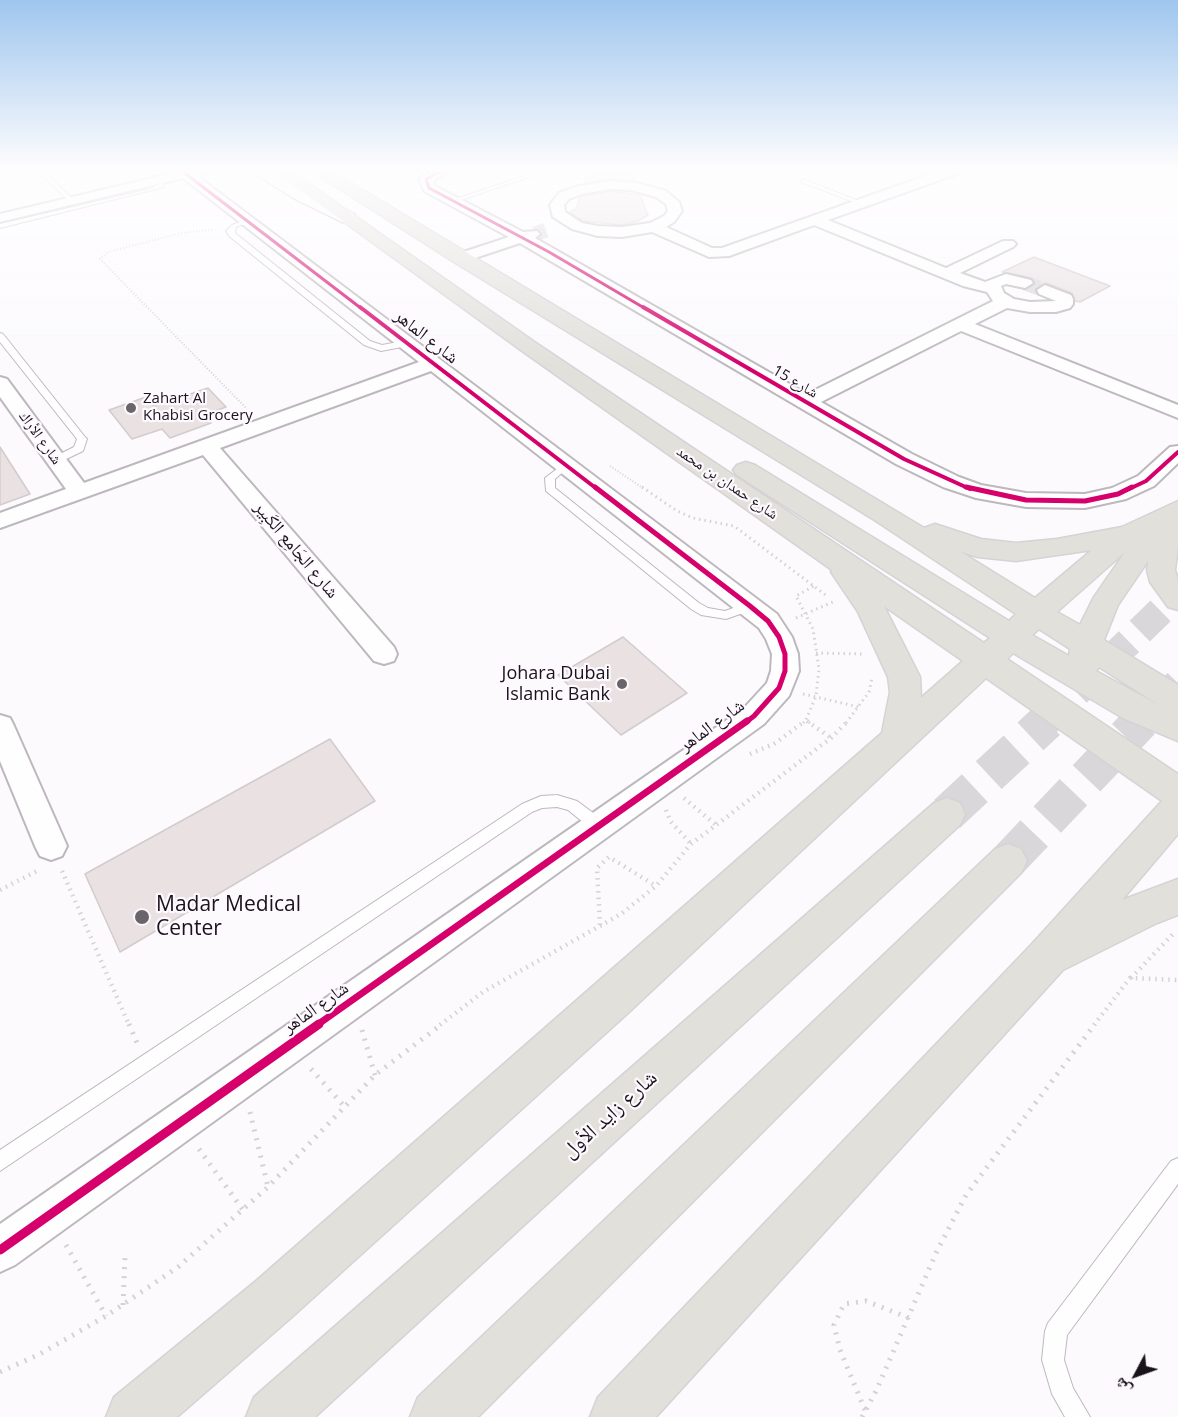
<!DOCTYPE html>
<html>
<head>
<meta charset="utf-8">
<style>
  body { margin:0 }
  #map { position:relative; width:1178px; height:1417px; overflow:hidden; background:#fcfafd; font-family:"Open Sans","Noto Naskh Arabic",sans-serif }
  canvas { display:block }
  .north { position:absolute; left:1106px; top:1345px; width:60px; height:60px; -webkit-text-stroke:4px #fdf9fe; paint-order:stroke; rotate:229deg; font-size:16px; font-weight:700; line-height:24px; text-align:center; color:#1b131c }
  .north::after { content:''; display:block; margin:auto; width:21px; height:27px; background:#1b131c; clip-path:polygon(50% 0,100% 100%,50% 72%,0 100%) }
</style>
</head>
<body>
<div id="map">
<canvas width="1178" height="1417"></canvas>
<div class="north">ش</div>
</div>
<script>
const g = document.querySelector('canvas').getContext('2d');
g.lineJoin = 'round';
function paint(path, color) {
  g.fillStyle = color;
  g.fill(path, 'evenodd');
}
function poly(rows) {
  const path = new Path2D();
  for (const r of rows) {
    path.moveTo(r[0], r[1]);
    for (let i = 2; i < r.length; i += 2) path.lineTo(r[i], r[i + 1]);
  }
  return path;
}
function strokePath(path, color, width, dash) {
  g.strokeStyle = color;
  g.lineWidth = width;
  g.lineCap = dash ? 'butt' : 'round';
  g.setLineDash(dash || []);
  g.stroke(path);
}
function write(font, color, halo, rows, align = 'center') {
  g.font = font + ' "Open Sans","Noto Naskh Arabic",sans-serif';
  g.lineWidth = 4.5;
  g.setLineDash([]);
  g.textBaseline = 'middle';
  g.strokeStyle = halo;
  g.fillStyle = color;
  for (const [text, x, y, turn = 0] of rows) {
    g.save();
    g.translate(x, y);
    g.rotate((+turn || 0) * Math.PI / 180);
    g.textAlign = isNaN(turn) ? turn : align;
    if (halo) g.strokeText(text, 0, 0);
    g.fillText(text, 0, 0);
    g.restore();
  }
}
const building = poly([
  [589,169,630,169,635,181,610,179,585,183,589,169],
  [610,191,640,195,648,215,638,221,621,225,583,221,569,212,576,209,580,197,610,191],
  [1034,257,1110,286,1080,302,1075,301,1072,293,1046,283,1038,287,1034,285,1035,282,1032,278,1002,272,1034,257],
  [208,388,226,407,204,415,211,423,170,438,162,429,132,439,109,410,146,397,154,406,208,388],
  [0,447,30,494,0,505,0,447],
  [623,637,687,693,621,735,558,675,623,637],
  [330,739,375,801,120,952,85,874,330,739]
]);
paint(building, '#e9e1e2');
strokePath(building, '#d3cccd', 1.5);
strokePath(poly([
  [535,234,546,230],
  [1025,283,1045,290]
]), '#dad7db', 15, [15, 8]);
strokePath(poly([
  [1045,723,1178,594],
  [1139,723,1178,683]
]), '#dad7db', 29, [29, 15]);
strokePath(poly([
  [947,814,1047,721],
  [1008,861,1141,721]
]), '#dad7db', 38, [38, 19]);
const service = poly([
  [35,169,41,169,74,200,74,202,70,202,35,169],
  [166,169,173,169,182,176,177,177,166,169],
  [527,175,532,176,455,202,450,201,527,175],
  [157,180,161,180,164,187,0,228,0,224,150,189,158,185,157,180],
  [801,180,805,180,864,203,859,204,801,182,801,180],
  [246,220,251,221,236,227,235,233,370,341,382,345,409,340,413,343,412,345,381,351,364,345,229,236,226,231,232,225,246,220],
  [0,333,3,334,85,437,87,439,83,451,60,462,52,462,52,458,74,447,77,439,0,342,0,333],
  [566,462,571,465,555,479,555,488,699,603,708,608,725,611,750,602,756,606,754,609,726,619,701,615,691,609,546,491,545,478,566,462],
  [557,795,577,801,604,821,607,826,604,831,599,833,594,831,568,810,557,807,542,808,532,812,0,1171,0,1150,522,804,541,796,557,795],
  [1178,1158,1178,1184,1067,1335,1064,1360,1073,1388,1090,1417,1065,1417,1052,1394,1042,1360,1045,1331,1048,1323,1171,1161,1178,1158]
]);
const minor = poly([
  [190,169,211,169,210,172,196,175,777,614,792,637,798,654,799,671,789,696,764,724,15,1265,0,1272,0,1224,744,708,767,683,771,671,772,654,766,639,759,628,431,371,220,448,394,647,397,654,394,661,384,664,374,661,203,455,0,528,0,513,66,489,0,397,0,377,7,379,84,483,419,362,183,178,0,222,0,214,190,169],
  [436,169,452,169,433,181,435,186,523,232,537,231,540,234,535,238,807,394,993,301,987,292,963,286,814,225,729,256,709,257,652,232,622,237,598,236,572,229,553,217,550,205,552,202,559,193,579,186,610,181,637,183,666,191,679,202,682,211,674,222,666,227,712,248,722,248,945,169,963,169,962,172,828,220,946,268,1003,241,1013,241,1016,244,1013,247,960,273,985,282,1006,274,1031,280,1033,283,1025,288,1006,284,1001,286,1004,293,1014,299,1030,302,1056,301,1039,294,1037,290,1045,285,1071,295,1073,299,1073,304,1070,308,1056,312,1030,312,1007,308,975,324,1178,405,1178,418,961,331,821,402,912,454,959,477,981,485,1026,493,1085,494,1112,488,1138,476,1170,447,1178,446,1178,463,1154,486,1126,499,1085,508,1026,507,976,498,943,487,896,464,520,243,466,261,454,261,452,258,454,255,509,237,424,191,419,179,436,169],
  [610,189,631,190,656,197,666,204,668,211,664,216,650,223,622,227,598,226,582,223,565,212,564,205,569,199,582,194,610,189],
  [0,715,10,718,14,726,67,846,62,856,51,860,40,856,35,846,0,761,0,715]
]);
const tertiary = poly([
  [248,169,266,169,307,193,354,214,356,218,354,222,348,223,342,222,295,199,248,169]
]);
const primary = poly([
  [271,169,288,169,536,343,984,643,990,638,737,475,733,470,737,465,746,462,755,465,1009,621,1016,614,876,521,454,262,313,172,311,169,328,169,924,528,935,524,981,539,1016,543,1057,539,1122,527,1178,501,1178,547,1175,570,1178,580,1178,610,1168,607,1150,582,1147,570,1148,561,1118,605,1104,640,1178,685,1178,741,1123,718,1013,653,1007,659,1178,774,1178,834,1122,900,1178,879,1178,915,1157,923,1063,970,656,1417,590,1417,598,1397,1031,945,1162,801,986,678,627,1014,292,1317,177,1417,106,1417,114,1397,256,1281,882,733,890,692,888,677,858,612,831,572,832,570,522,351,271,169],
  [1092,550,1035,598,961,552,978,557,1016,561,1092,550],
  [1125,552,1094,597,1080,625,1057,612,1125,552],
  [884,606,963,661,921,698,920,677,884,606],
  [1039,629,1070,649,1069,656,1032,635,1039,629],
  [1099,667,1159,705,1096,671,1099,667],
  [947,798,960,803,965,814,960,825,315,1417,246,1417,254,1397,934,803,947,798],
  [1008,844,1021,849,1027,861,1021,873,478,1417,410,1417,418,1397,995,849,1008,844]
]);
strokePath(service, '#bdb8be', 2);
strokePath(minor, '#bdb8be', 4);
strokePath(tertiary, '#bdb8be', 3);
strokePath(primary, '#d5d3d5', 3);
strokePath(poly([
  [212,230,181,233,108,252,100,259,247,409],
  [610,466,644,489]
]), '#d4d3d4', 2, [1, 2]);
strokePath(poly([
  [642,487,677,511,693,518,734,526,827,596],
  [796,618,835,601],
  [816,653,862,654],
  [803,694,859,707],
  [803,723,806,720],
  [810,723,806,720,816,696,819,669,813,629,796,596,814,586],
  [846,723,869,692,872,678]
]), '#d4d3d4', 3, [1.5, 4]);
strokePath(poly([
  [807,721,831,738],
  [750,754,774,744,805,721],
  [684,798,716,825],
  [666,810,671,822,691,844],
  [62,871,129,1025],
  [0,890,37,871],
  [600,925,597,868,609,857,656,886],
  [1131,978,1173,934],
  [440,1025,483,992,621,914,656,886,691,844,831,738,848,721],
  [1094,1025,1130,978,1178,980]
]), '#d4d3d4', 4.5, [1.5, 5]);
strokePath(poly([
  [129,1024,137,1043],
  [362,1030,375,1075],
  [311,1069,344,1106],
  [250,1112,268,1187],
  [199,1149,243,1210],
  [66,1245,106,1316],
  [123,1305,125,1257],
  [0,1372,40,1354,106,1316,178,1267,268,1187,375,1075,442,1024],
  [865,1410,840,1350,834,1325,844,1304,866,1301,909,1318],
  [862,1417,877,1389,936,1253,966,1195,1095,1024]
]), '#d4d3d4', 5, [2, 7]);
paint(service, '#fffeff');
paint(minor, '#fffeff');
paint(tertiary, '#fffeff');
paint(primary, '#e2e0db');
strokePath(poly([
  [445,169,426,179,429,188,549,252,646,309],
  [186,174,362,309]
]), '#d6006c', 3);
strokePath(poly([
  [360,307,597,489],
  [643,307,904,459,970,489],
  [1129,489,1146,481,1178,452]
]), '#d6006c', 4);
strokePath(poly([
  [595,487,750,606,768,621,779,637,785,654,785,671,779,688,754,716,745,723],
  [966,487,1026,500,1085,501,1118,494,1132,487]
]), '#d6006c', 5);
strokePath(poly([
  [317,1025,747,721]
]), '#d6006c', 7);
strokePath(poly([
  [0,1250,319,1024]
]), '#d6006c', 9);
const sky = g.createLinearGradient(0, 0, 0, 367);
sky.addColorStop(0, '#9fc6ee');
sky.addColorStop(0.46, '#fefdfe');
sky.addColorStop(1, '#fefdfe00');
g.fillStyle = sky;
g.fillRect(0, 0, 1178, 367);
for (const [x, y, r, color] of [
  [131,408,6,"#6a646b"],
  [622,684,6,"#6a646b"],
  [142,917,8,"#6a646b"]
]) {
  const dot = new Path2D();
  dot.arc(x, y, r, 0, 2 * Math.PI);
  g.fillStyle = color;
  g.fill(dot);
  strokePath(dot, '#fdf9fe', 2);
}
write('15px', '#1b131c', '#fdf9fe', [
  ["شارع 15",795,382,30],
  ["شارع الأراك",40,438,54],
  ["شارع حمدان بن محمد",727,483,34]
]);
write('15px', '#1b131c', '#fdf9fe', [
  ["Zahart Al",143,399],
  ["Khabisi Grocery",143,416]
], 'left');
write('18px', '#1b131c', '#fdf9fe', [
  ["شارع الماهر",426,337,38],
  ["شارع الجَامِع الكَبِير",296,550,50],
  ["شارع الماهر",712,726,-36],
  ["شارع الماهر",316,1008,-35]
]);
write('18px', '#1b131c', '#fdf9fe', [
  ["Johara Dubai",610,674],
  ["Islamic Bank",610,695]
], 'right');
write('21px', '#1b131c', '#fdf9fe', [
  ["Madar Medical",156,905],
  ["Center",156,929]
], 'left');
write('21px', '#1b131c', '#fdf9fe', [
  ["شارع زايد الأول",610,1115,-42]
]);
</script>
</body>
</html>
